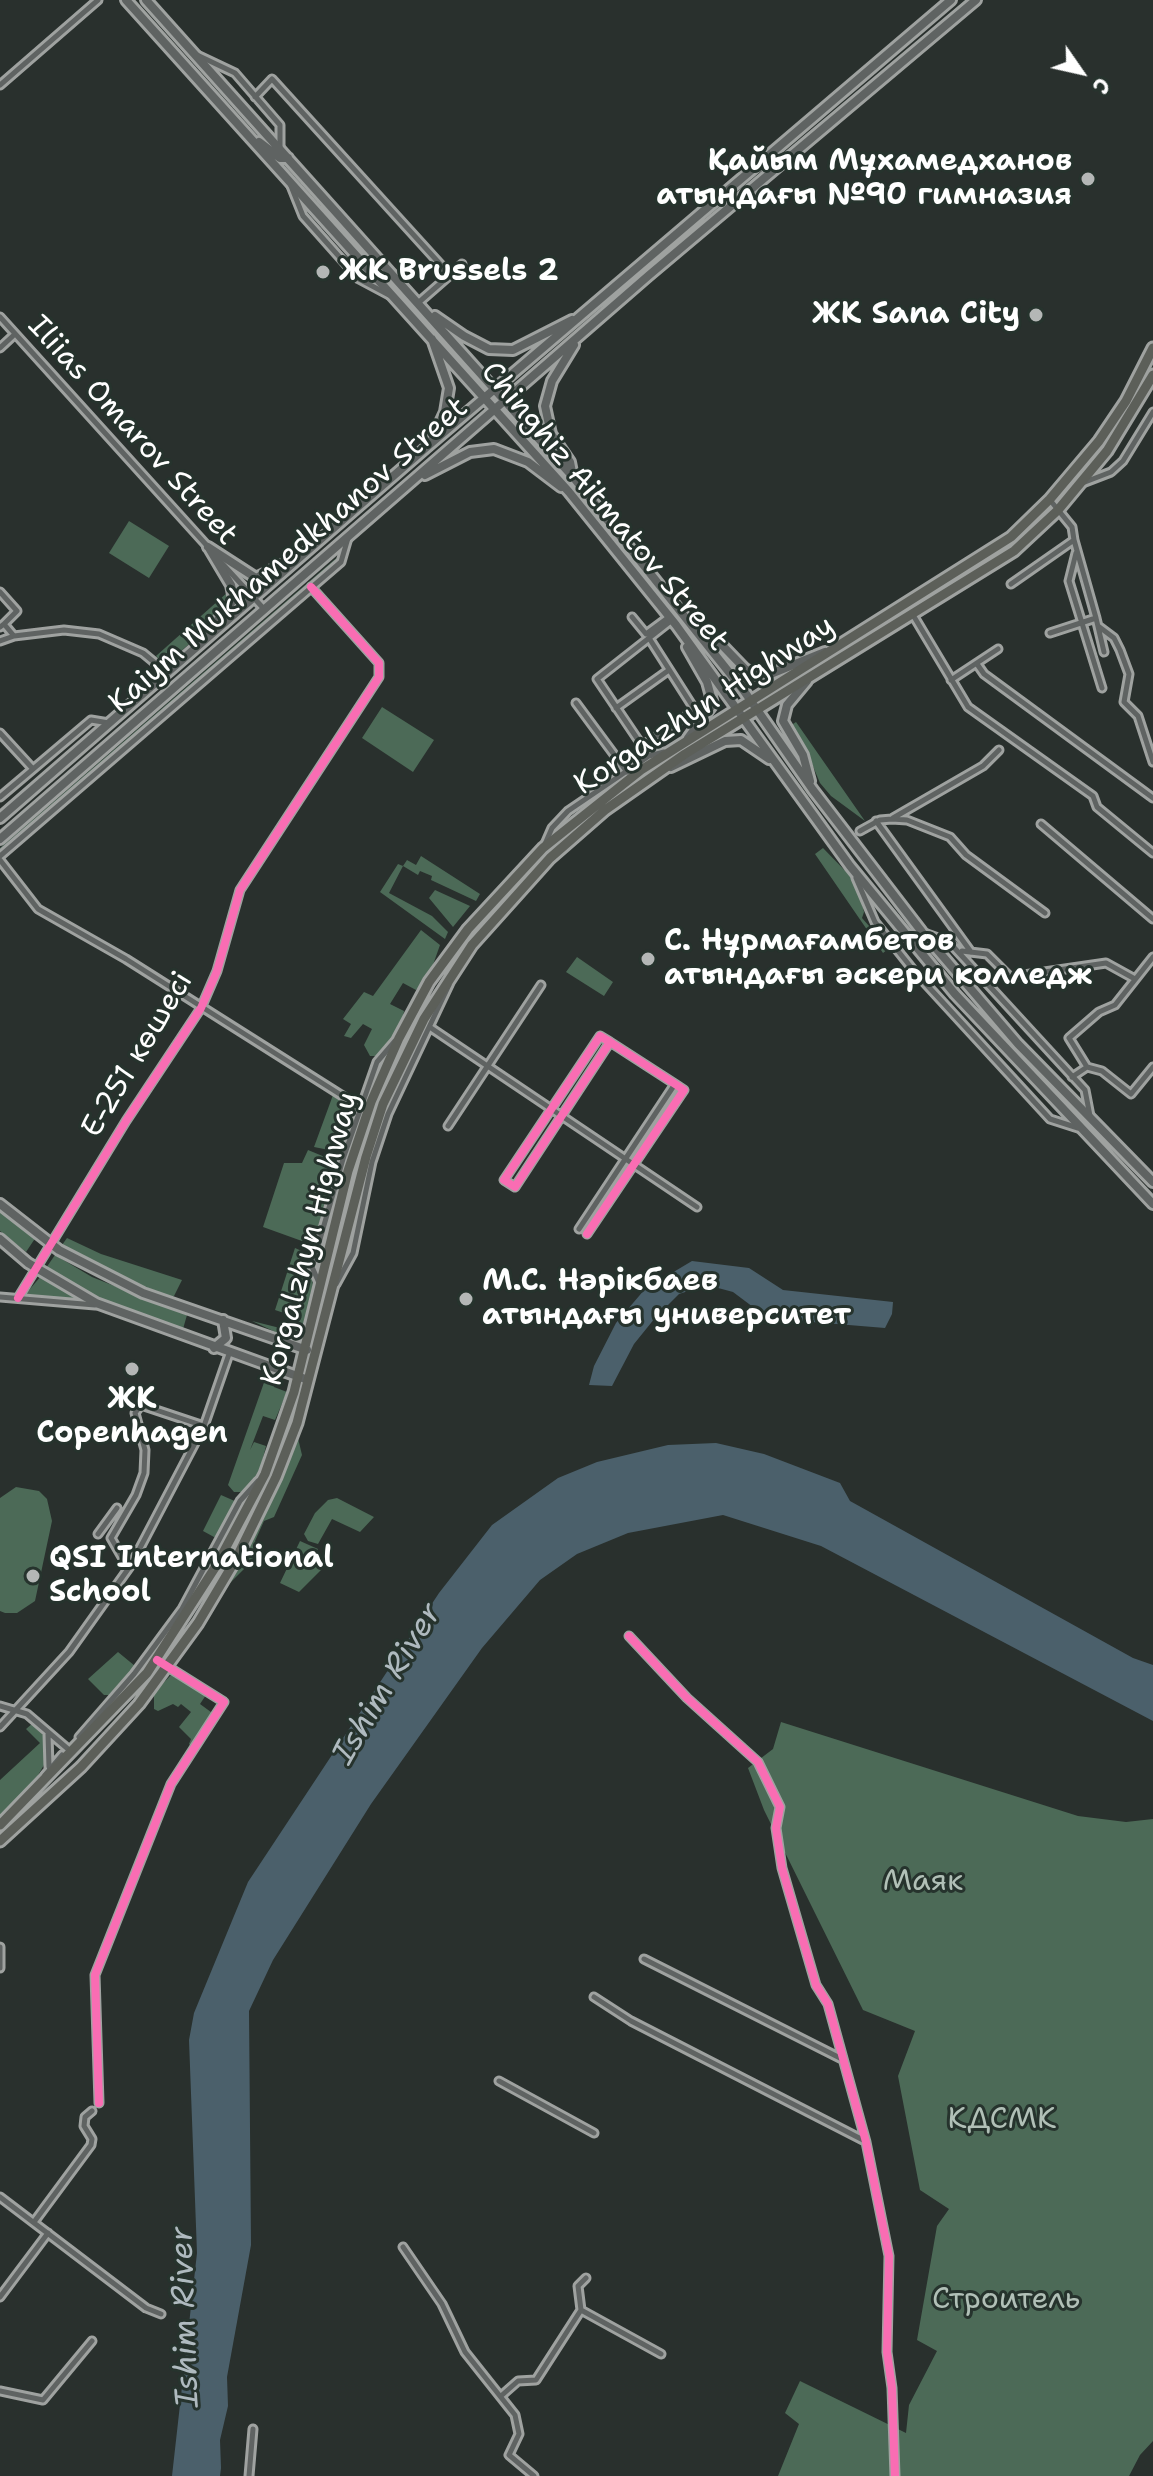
<!DOCTYPE html>
<html>
<head>
<meta charset="utf-8">
<style>
  body { margin:0 }
  #map { position:relative; width:1153px; height:2476px; overflow:hidden; background:#29302d; font-family:"Shantell Sans",sans-serif }
  canvas { display:block }
  .north { position:absolute; left:1041px; top:32px; width:80px; height:80px; -webkit-text-stroke:6px #26332d; paint-order:stroke; rotate:124deg; font-size:22px; font-weight:700; line-height:32px; text-align:center; color:#fff }
  .north::after { content:''; display:block; margin:auto; width:28px; height:36px; background:#fff; clip-path:polygon(50% 0,100% 100%,50% 72%,0 100%) }
</style>
</head>
<body>
<div id="map">
<canvas width="1153" height="2476"></canvas>
<div class="north">С</div>
</div>
<script>
const g = document.querySelector('canvas').getContext('2d');
g.lineJoin = 'round';
function paint(path, color) {
  g.fillStyle = color;
  g.fill(path, 'evenodd');
}
function poly(rows) {
  const path = new Path2D();
  for (const r of rows) {
    path.moveTo(r[0], r[1]);
    for (let i = 2; i < r.length; i += 2) path.lineTo(r[i], r[i + 1]);
  }
  return path;
}
function strokePath(path, color, width, dash) {
  g.strokeStyle = color;
  g.lineWidth = width;
  g.lineCap = dash ? 'butt' : 'round';
  g.setLineDash(dash || []);
  g.stroke(path);
}
function write(font, color, halo, rows, align = 'center') {
  g.font = font + ' "Shantell Sans",sans-serif';
  g.lineWidth = 6;
  g.setLineDash([]);
  g.textBaseline = 'middle';
  g.strokeStyle = halo;
  g.fillStyle = color;
  for (const [text, x, y, turn = 0] of rows) {
    g.save();
    g.translate(x, y);
    g.rotate((+turn || 0) * Math.PI / 180);
    g.textAlign = isNaN(turn) ? turn : align;
    if (halo) g.strokeText(text, 0, 0);
    g.fillText(text, 0, 0);
    g.restore();
  }
}
paint(poly([
  [129,521,169,546,149,578,109,553],
  [341,554,340,558,0,852,0,848],
  [228,592,228,604,200,635,168,662,162,662,156,656],
  [382,707,434,740,413,772,362,738],
  [796,722,865,821,831,796,820,783,804,745,790,726],
  [823,848,857,883,864,912,862,918,884,943,892,946,883,953,815,854],
  [421,856,480,894,476,901,431,880,432,876,420,871,418,875,403,866,389,893,432,916,448,932,445,939,380,892,398,864,403,866,407,860,416,865],
  [435,890,470,906,453,927,429,898],
  [421,930,440,945,428,979,416,990,403,983,390,1004,404,1011,401,1027,376,1056,370,1056,364,1045,372,1029,363,1024,351,1038,344,1036,351,1024,343,1019,364,992,373,996],
  [577,957,613,982,604,996,566,972],
  [333,1095,352,1107,354,1113,339,1152,314,1147],
  [308,1150,337,1162,313,1245,263,1227,284,1163,302,1163],
  [0,1208,36,1237,26,1252,0,1231],
  [67,1238,101,1254,182,1280,174,1296,169,1297,101,1268,62,1245],
  [295,1248,313,1256,310,1269,315,1295,306,1334,291,1329,288,1338,252,1321,288,1330,293,1316,275,1310],
  [55,1255,92,1277,187,1315,183,1329,149,1320,96,1297,46,1268],
  [41,1276,85,1301,24,1296],
  [267,1374,276,1380,274,1387,287,1392,275,1420,263,1416,250,1450,254,1442,266,1446,258,1478,243,1492,234,1492,228,1485],
  [297,1434,302,1455,274,1517,264,1521,255,1541,259,1546,250,1563,225,1588,274,1492],
  [16,1487,39,1491,47,1499,52,1521,35,1601,17,1613,5,1613,0,1611,0,1498],
  [221,1495,237,1502,218,1536,214,1537,203,1531],
  [337,1498,374,1517,360,1532,332,1519,318,1544,308,1541,304,1534,315,1513,328,1500],
  [300,1541,318,1549,305,1570,312,1563,323,1568,299,1592,280,1583],
  [118,1652,135,1666,109,1695,104,1695,88,1679],
  [171,1675,206,1695,200,1704,215,1715,193,1748,189,1744,191,1739,179,1727,191,1712,181,1704,178,1707,173,1704,158,1711,154,1709,154,1693],
  [781,1722,1078,1816,1126,1822,1153,1819,1153,2441,1140,2455,1129,2476,778,2476,799,2424,785,2413,800,2381,906,2433,909,2405,937,2351,917,2340,937,2226,949,2209,920,2190,898,2076,915,2031,863,2010,764,1810,748,1768,773,1749],
  [33,1723,43,1735,45,1763,32,1786,0,1817,0,1780,40,1743,26,1729]
]), '#4c6a57');
paint(poly([
  [692,1261,749,1268,783,1290,893,1302,892,1314,885,1328,788,1320,753,1307,733,1292,707,1285,679,1294,655,1318,634,1344,612,1386,589,1385,594,1366,616,1323,645,1289],
  [716,1443,764,1454,840,1483,850,1501,1133,1658,1153,1665,1153,1721,821,1546,723,1515,628,1533,577,1554,540,1580,482,1648,371,1804,273,1960,249,2011,251,2245,227,2377,228,2406,220,2440,221,2468,220,2476,172,2476,197,2253,189,2040,194,2013,248,1882,439,1593,492,1525,558,1478,597,1462,668,1445]
]), '#4b606b');
const street = poly([
  [197,55,235,73,280,125,280,149],
  [0,85,98,0],
  [255,97,272,79,450,275,418,303],
  [291,186,303,216,359,279,389,295],
  [450,275,462,264],
  [0,317,210,549],
  [0,348,15,334],
  [1085,482,1111,472,1123,461,1153,412],
  [1076,553,1069,581,1102,688],
  [219,560,264,609],
  [1011,584,1074,540,1072,527,1050,500],
  [0,592,17,611,4,624],
  [913,615,968,707,1093,796,1097,807,1153,853],
  [632,617,646,634,669,617],
  [1096,618,1104,652],
  [1098,626,1114,638,1120,650,1129,674,1124,702,1138,716,1153,762],
  [0,627,4,624,14,636,64,630,99,634,143,653,166,672],
  [1050,633,1096,618,1074,540],
  [0,641,14,636],
  [977,664,984,674,1153,798],
  [951,680,998,649],
  [576,703,627,772],
  [616,708,669,670],
  [0,733,33,769],
  [642,746,695,710,649,638],
  [649,756,597,679,672,620],
  [0,797,91,720,109,723],
  [893,818,983,766,999,750],
  [876,821,971,952],
  [1041,824,1153,919],
  [860,831,880,820,892,819,907,820,950,837,966,855,1045,913],
  [545,844,552,828,568,811,649,756,664,752],
  [0,856,341,562,348,538],
  [0,860,38,909,126,959,360,1107],
  [856,878,875,922,914,971,1050,1119,1078,1128],
  [924,933,949,942,1085,1090,1090,1116],
  [962,951,987,954,1010,977,1106,963,1135,979],
  [431,1028,697,1207],
  [1087,1067,1102,1071,1131,1094,1153,1067],
  [1072,1077,1087,1067,1069,1038,1099,1012,1115,1005,1153,957],
  [448,1126,541,985],
  [579,1229,675,1084],
  [587,1234,684,1090,675,1084,610,1042,600,1036,504,1180,515,1187,610,1042],
  [336,1284,353,1253,372,1162,388,1114,449,985],
  [320,1285,312,1267,343,1159,377,1062,395,1041],
  [0,1297,95,1305],
  [18,1298,126,1121,201,1008,217,971,240,890,379,677,379,663,311,587],
  [98,1534,117,1508],
  [122,1557,111,1538,136,1495,144,1473,145,1450,135,1413,141,1405,204,1426],
  [629,1636,687,1698,758,1762,780,1807,776,1828,782,1868,816,1985,828,2004,866,2142,889,2256,887,2352,892,2388,895,2476],
  [0,1706,27,1714,68,1749],
  [0,1727,69,1652,131,1565,204,1426,229,1354],
  [48,1734,49,1767],
  [79,1737,134,1674,182,1609,240,1501,258,1481],
  [45,1775,62,1755],
  [0,1947,0,1968],
  [644,1959,840,2058],
  [594,1997,631,2021,865,2141],
  [499,2081,594,2133],
  [99,2103,95,1975,171,1784,224,1702,157,1660],
  [0,2197,146,2308,161,2314],
  [34,2222,91,2145,92,2139,84,2126,85,2117,92,2111],
  [403,2247,442,2304,465,2352,515,2415,519,2434,509,2455,534,2476],
  [0,2297,48,2233],
  [581,2310,661,2354],
  [0,2391,43,2400,92,2341],
  [501,2396,518,2381,536,2380,581,2310,578,2286,586,2278],
  [249,2476,253,2429]
]);
const secondary = poly([
  [126,0,569,492,676,625,850,866,955,994,1153,1204],
  [146,0,574,478,744,691,813,790,922,932,1018,1044,1153,1182],
  [259,142,280,158,288,158],
  [435,316,464,336,489,349,513,350,572,320],
  [431,442,445,412,449,388,432,339],
  [425,475,470,452,494,449,528,462,561,487],
  [573,477,570,462,551,434,545,406,552,381,574,345],
  [208,547,256,578,297,557],
  [699,630,720,643,745,669,757,675,773,673,825,652],
  [207,634,234,599,231,585,209,548],
  [687,647,707,682,713,704,688,738],
  [807,681,787,705,783,721,803,755,810,781],
  [671,767,725,741,741,740,769,759],
  [0,818,429,445,951,0],
  [0,839,648,276,976,0],
  [0,1204,59,1250,143,1293,307,1350],
  [0,1239,28,1263,96,1303,308,1380],
  [214,1348,226,1338,223,1320]
]);
const primary = poly([
  [0,1825,147,1673,216,1566,265,1474,294,1392,348,1171,371,1102,399,1038,429,982,468,929,543,848,641,770,1011,537,1050,499,1099,441,1126,401,1153,348],
  [0,1841,81,1767,139,1704,198,1623,236,1559,276,1477,297,1423,366,1157,383,1104,424,1019,472,945,550,858,605,810,685,754,1014,551,1058,510,1107,451,1153,375]
]);
strokePath(street, '#9fa2a0', 11);
strokePath(secondary, '#9fa2a0', 14);
strokePath(primary, '#9fa2a0', 15);
strokePath(street, '#5f6362', 5);
strokePath(secondary, '#5f6362', 8);
strokePath(primary, '#5c5f59', 9);
strokePath(poly([
  [587,1234,684,1090,675,1084,610,1042,600,1036,504,1180,515,1187,610,1042],
  [18,1298,126,1121,201,1008,217,971,240,890,379,677,379,663,311,587],
  [629,1636,687,1698,758,1762,780,1807,776,1828,782,1868,816,1985,828,2004,866,2142,889,2256,887,2352,892,2388,895,2476],
  [99,2103,95,1975,171,1784,224,1702,157,1660]
]), '#f96db3', 8);
for (const [x, y, r, color] of [
  [1088,179,8,"#b4b7b6"],
  [323,272,8,"#b4b7b6"],
  [1036,315,8,"#b4b7b6"],
  [648,959,8,"#b4b7b6"],
  [466,1299,8,"#b4b7b6"],
  [132,1369,8,"#b4b7b6"],
  [33,1576,8,"#b4b7b6"]
]) {
  const dot = new Path2D();
  dot.arc(x, y, r, 0, 2 * Math.PI);
  g.fillStyle = color;
  g.fill(dot);
  strokePath(dot, '#26332d', 3);
}
write('bold 30px', '#fff', '#26332d', [
  ["Қайым Мұхамедханов",1072,162,"right"],
  ["атындағы №90 гимназия",1072,196,"right"],
  ["ЖК Brussels 2",339,272],
  ["ЖК Sana City",1020,315,"right"],
  ["С. Нұрмағамбетов",664,942],
  ["атындағы әскери колледж",664,976],
  ["М.С. Нәрікбаев",482,1282],
  ["атындағы университет",482,1316],
  ["ЖК",132,1400,"center"],
  ["Copenhagen",132,1434,"center"],
  ["QSI International",49,1559],
  ["School",49,1593]
], 'left');
write('30px', '#fff', '#26332d', [
  ["Iliias Omarov Street",132,431,48],
  ["Chinghiz Aitmatov Street",604,507,50],
  ["Kaiym Mukhamedkhanov Street",289,556,-41],
  ["Korgalzhyn Highway",705,706,-33],
  ["Е-251 көшесі",138,1055,-59],
  ["Korgalzhyn Highway",311,1239,-75]
]);
write('30px', '#b1c0b7', '#26332d', [
  ["Маяк",923,1882],
  ["КДСМК",1002,2120],
  ["Строитель",1006,2300]
]);
write('italic 32px', '#afbabf', '#26332d', [
  ["Ishim River",388,1684,-59],
  ["Ishim River",186,2317,-92]
]);
</script>
</body>
</html>
